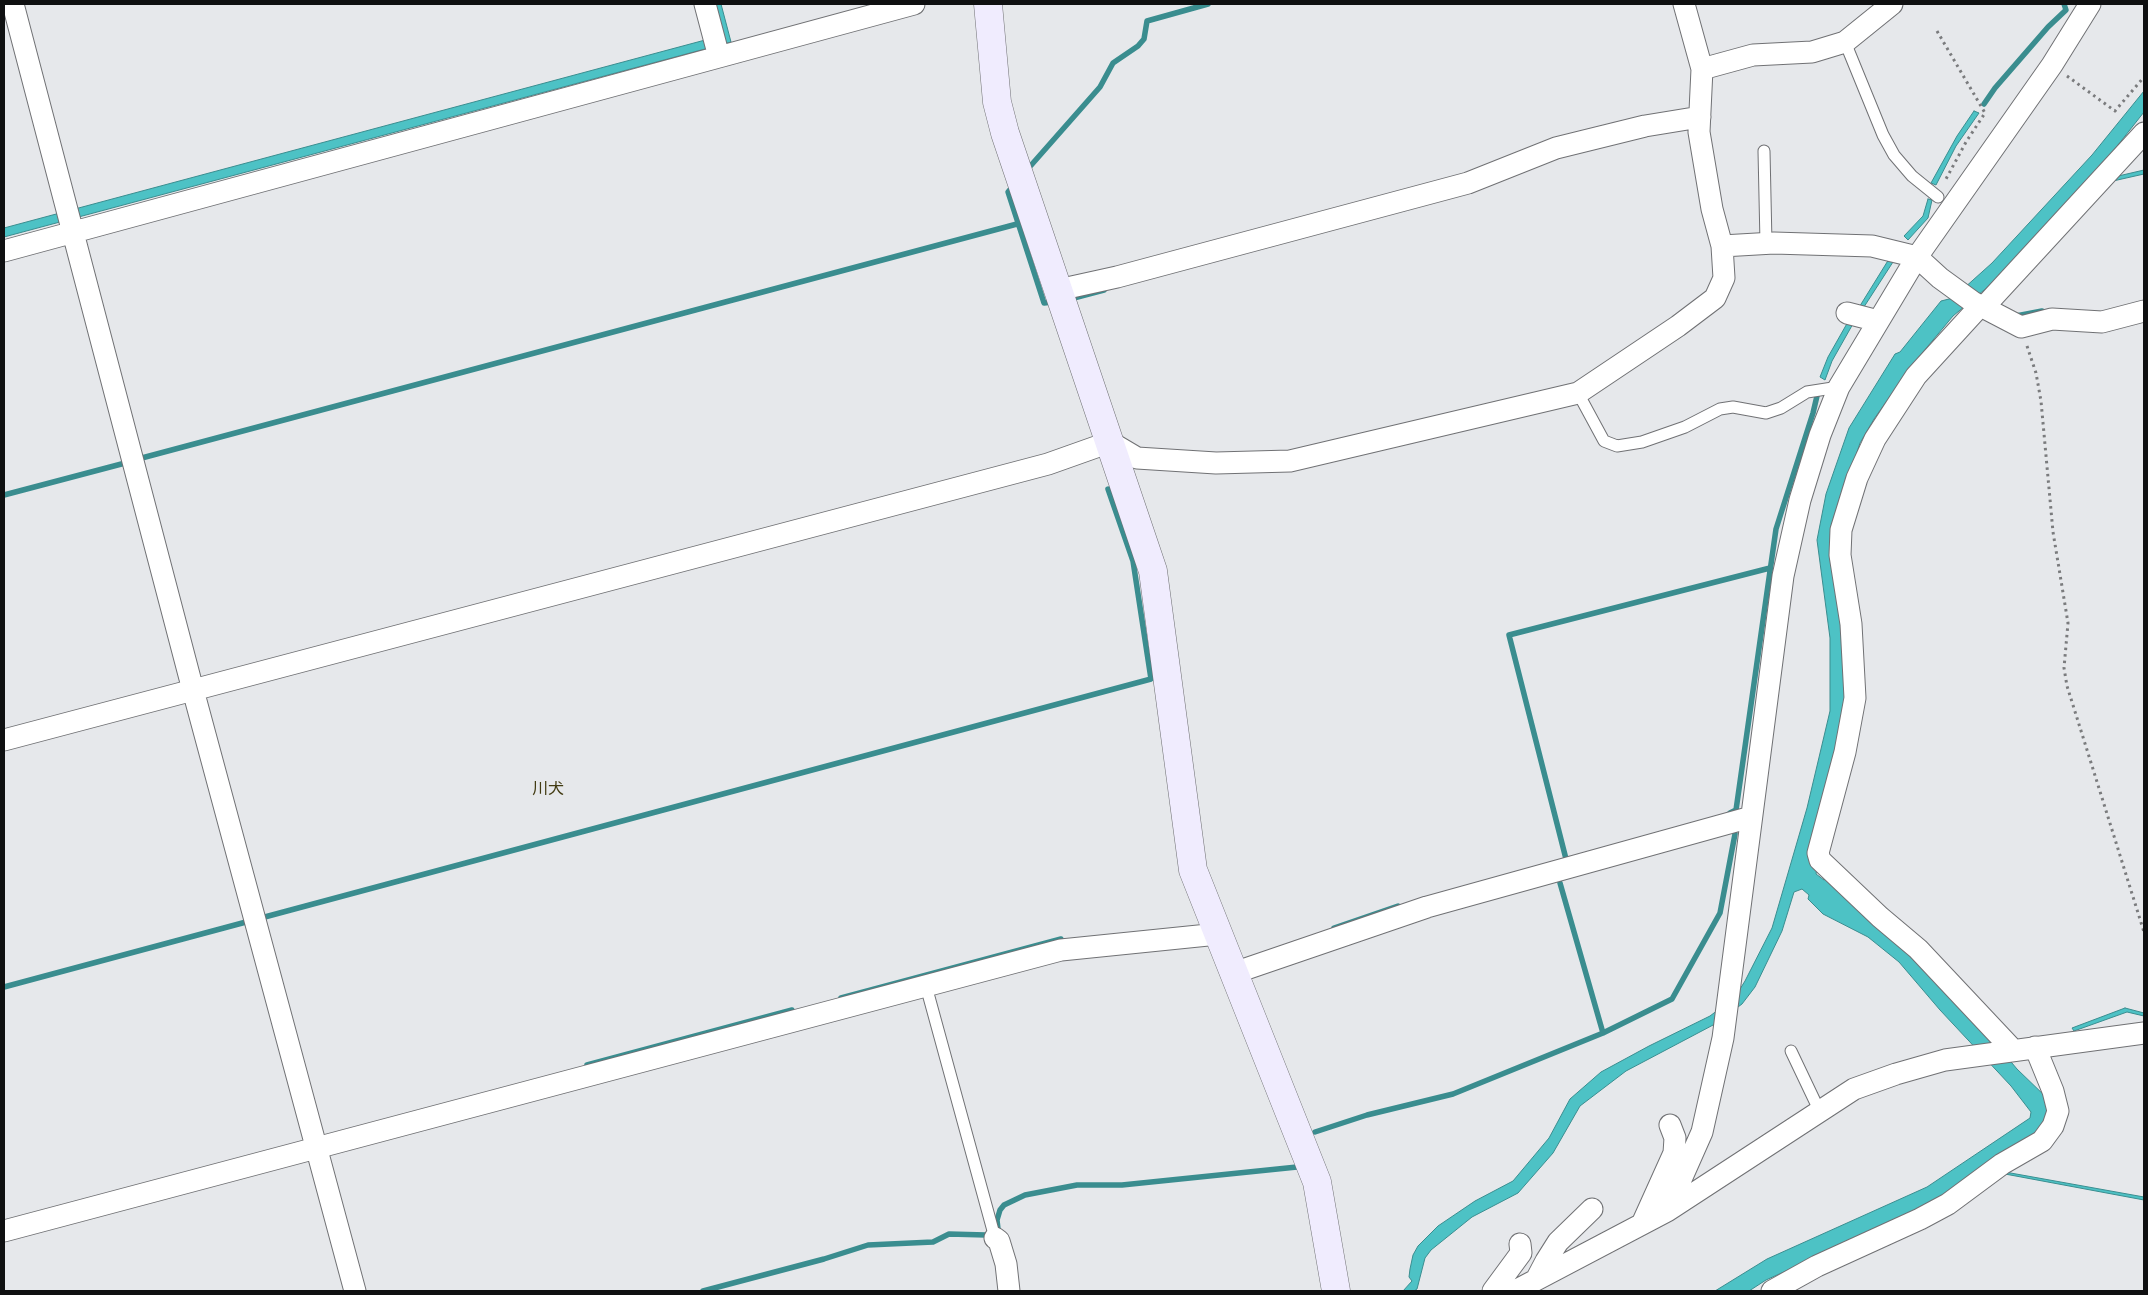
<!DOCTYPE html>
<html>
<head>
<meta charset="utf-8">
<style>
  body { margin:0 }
  #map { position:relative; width:2148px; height:1295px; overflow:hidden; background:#e6e8eb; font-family:Merriweather,serif }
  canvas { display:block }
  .frame { position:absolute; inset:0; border:5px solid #0f1011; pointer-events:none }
</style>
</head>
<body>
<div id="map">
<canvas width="2148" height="1295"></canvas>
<div class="frame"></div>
</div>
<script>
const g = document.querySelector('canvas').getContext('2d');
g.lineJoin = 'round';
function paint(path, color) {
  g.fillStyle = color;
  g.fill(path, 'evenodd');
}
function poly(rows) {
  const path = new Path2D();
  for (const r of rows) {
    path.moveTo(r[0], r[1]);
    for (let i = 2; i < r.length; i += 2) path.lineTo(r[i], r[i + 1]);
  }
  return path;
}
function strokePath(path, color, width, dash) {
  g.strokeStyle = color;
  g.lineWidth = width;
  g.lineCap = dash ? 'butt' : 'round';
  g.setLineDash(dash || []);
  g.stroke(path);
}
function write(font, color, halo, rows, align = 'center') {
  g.font = font + ' Merriweather,"Noto Sans JP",serif';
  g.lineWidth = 4.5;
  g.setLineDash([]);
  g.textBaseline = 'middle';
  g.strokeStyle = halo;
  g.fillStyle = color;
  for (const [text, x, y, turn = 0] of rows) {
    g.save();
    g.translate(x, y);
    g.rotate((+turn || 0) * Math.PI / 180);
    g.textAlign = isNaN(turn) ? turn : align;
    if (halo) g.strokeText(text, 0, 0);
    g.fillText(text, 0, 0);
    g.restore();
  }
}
const water = poly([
  [712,4,721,4,731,42,4,237,4,228,720,36,712,4],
  [2144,91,2144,112,2099,169,1996,280,1953,316,1913,364,1874,419,1860,443,1836,516,1846,649,1844,714,1816,874,1824,880,1827,878,1889,933,1985,1031,2017,1069,2047,1098,2050,1107,2044,1128,1920,1210,1766,1280,1749,1291,1715,1291,1767,1259,1927,1187,2030,1118,2031,1112,2011,1086,1940,1010,1899,962,1868,937,1823,914,1808,899,1809,895,1802,889,1794,892,1782,931,1755,987,1742,1004,1715,1024,1626,1071,1580,1106,1553,1153,1518,1193,1472,1217,1431,1250,1425,1258,1417,1289,1414,1291,1403,1291,1412,1281,1409,1277,1410,1269,1413,1255,1418,1246,1438,1226,1475,1201,1513,1181,1549,1138,1570,1099,1601,1072,1649,1046,1710,1016,1735,997,1745,981,1772,928,1807,808,1830,711,1830,638,1817,540,1826,494,1849,428,1895,354,1900,352,1941,301,1953,298,1992,263,2092,155,2144,91],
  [1974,111,1979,113,1956,146,1936,185,1931,183,1957,136,1974,111],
  [2144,170,2144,174,2113,181,2114,177,2144,170],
  [1928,199,1932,200,1928,218,1908,240,1904,236,1923,216,1928,199],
  [1889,259,1893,262,1862,310,1858,309,1889,259],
  [1849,320,1854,322,1832,361,1825,380,1820,377,1828,357,1849,320],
  [2125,1008,2144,1013,2144,1016,2127,1012,2074,1031,2072,1028,2125,1008],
  [2005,1172,2144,1197,2144,1200,2005,1174,2005,1172]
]);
paint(water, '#4dc2c5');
strokePath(water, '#3a8d8f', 1);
strokePath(poly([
  [1984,104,1995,88,2048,27,2066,10,2064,4],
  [1026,171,1100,87,1113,63,1138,46,1144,39,1147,21,1208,4],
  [1014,185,1008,192,1044,303,1053,302],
  [1070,299,1104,290],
  [2016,316,2042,311],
  [138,459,1017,224],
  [4,495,129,462],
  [1730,813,1736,810,1776,529,1813,413,1817,396],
  [1566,859,1509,635,1770,568],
  [1560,883,1603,1033],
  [1334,928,1398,906],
  [4,987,1151,679,1133,561,1108,489],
  [841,998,1061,939],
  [587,1065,792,1010],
  [1315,1132,1367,1115,1453,1094,1603,1033,1672,999,1720,913,1735,834],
  [998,1229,997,1220,1000,1210,1004,1205,1025,1195,1077,1185,1122,1185,1297,1167],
  [703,1291,824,1259,868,1245,933,1242,949,1234,986,1235]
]), '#3a8d8f', 5.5);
const lane = poly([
  [1845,42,1883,135,1894,155,1912,176,1938,197],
  [1764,151,1766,243],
  [1578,393,1604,441,1617,446,1642,442,1685,427,1720,409,1733,407,1766,413,1781,408,1807,392,1839,387],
  [926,986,995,1238],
  [1791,1051,1820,1112]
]);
const street = poly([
  [13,4,193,690,355,1291],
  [705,4,719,57],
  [1702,69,1753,55,1812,52,1845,42,1892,4],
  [1722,246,1774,243,1872,246,1917,257,1940,278,1973,302,2021,327,2052,319,2102,322,2144,311],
  [4,251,914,4],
  [1058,290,1117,277,1468,183,1556,148,1645,126,1700,117],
  [1980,306,1916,376,1875,439,1857,478,1841,530,1840,555,1851,624,1855,698,1845,752,1818,853,1820,860,1880,917,1918,949,2013,1050],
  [1983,308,2144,133],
  [1847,313,1878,321],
  [4,740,1048,464,1110,442,1137,458,1216,463,1290,461,1578,393,1678,326,1715,298,1724,278,1722,246,1712,209,1699,132,1702,69,1684,4],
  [1234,973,1427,907,1751,817],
  [1667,1211,1702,1132,1723,1038,1783,576,1800,500,1820,435,1839,387,1917,257,2052,65,2090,4],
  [1642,1224,1674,1153,1675,1138,1670,1125],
  [4,1231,1061,950,1218,934],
  [995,1238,999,1241,1006,1264,1009,1291],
  [1536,1280,1546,1261,1558,1242,1592,1209],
  [1493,1291,1521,1253,1520,1244],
  [1515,1291,1667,1211,1854,1089,1896,1074,1945,1060,2144,1033],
  [1772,1291,1817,1266,1920,1219,1948,1204,2002,1164,2042,1141,2053,1126,2058,1111,2053,1091,2035,1047]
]);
const secondary = poly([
  [988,4,997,102,1005,133,1153,571,1193,870,1317,1182,1336,1291]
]);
strokePath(lane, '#707174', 13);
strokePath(street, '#707174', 23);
strokePath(secondary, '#707174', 29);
strokePath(poly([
  [1937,31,1985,113,1966,142,1946,179],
  [2067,76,2115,111,2144,77],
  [2027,346,2036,373,2041,401,2053,532,2068,623,2064,668,2067,686,2144,932]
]), '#7a7b7d', 3, [2.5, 4]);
strokePath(lane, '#fff', 11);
strokePath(street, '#fff', 21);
strokePath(secondary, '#f0ecfe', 28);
write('16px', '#423b12', '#e6e8eb', [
  ["川犬",548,789]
]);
</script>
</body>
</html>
